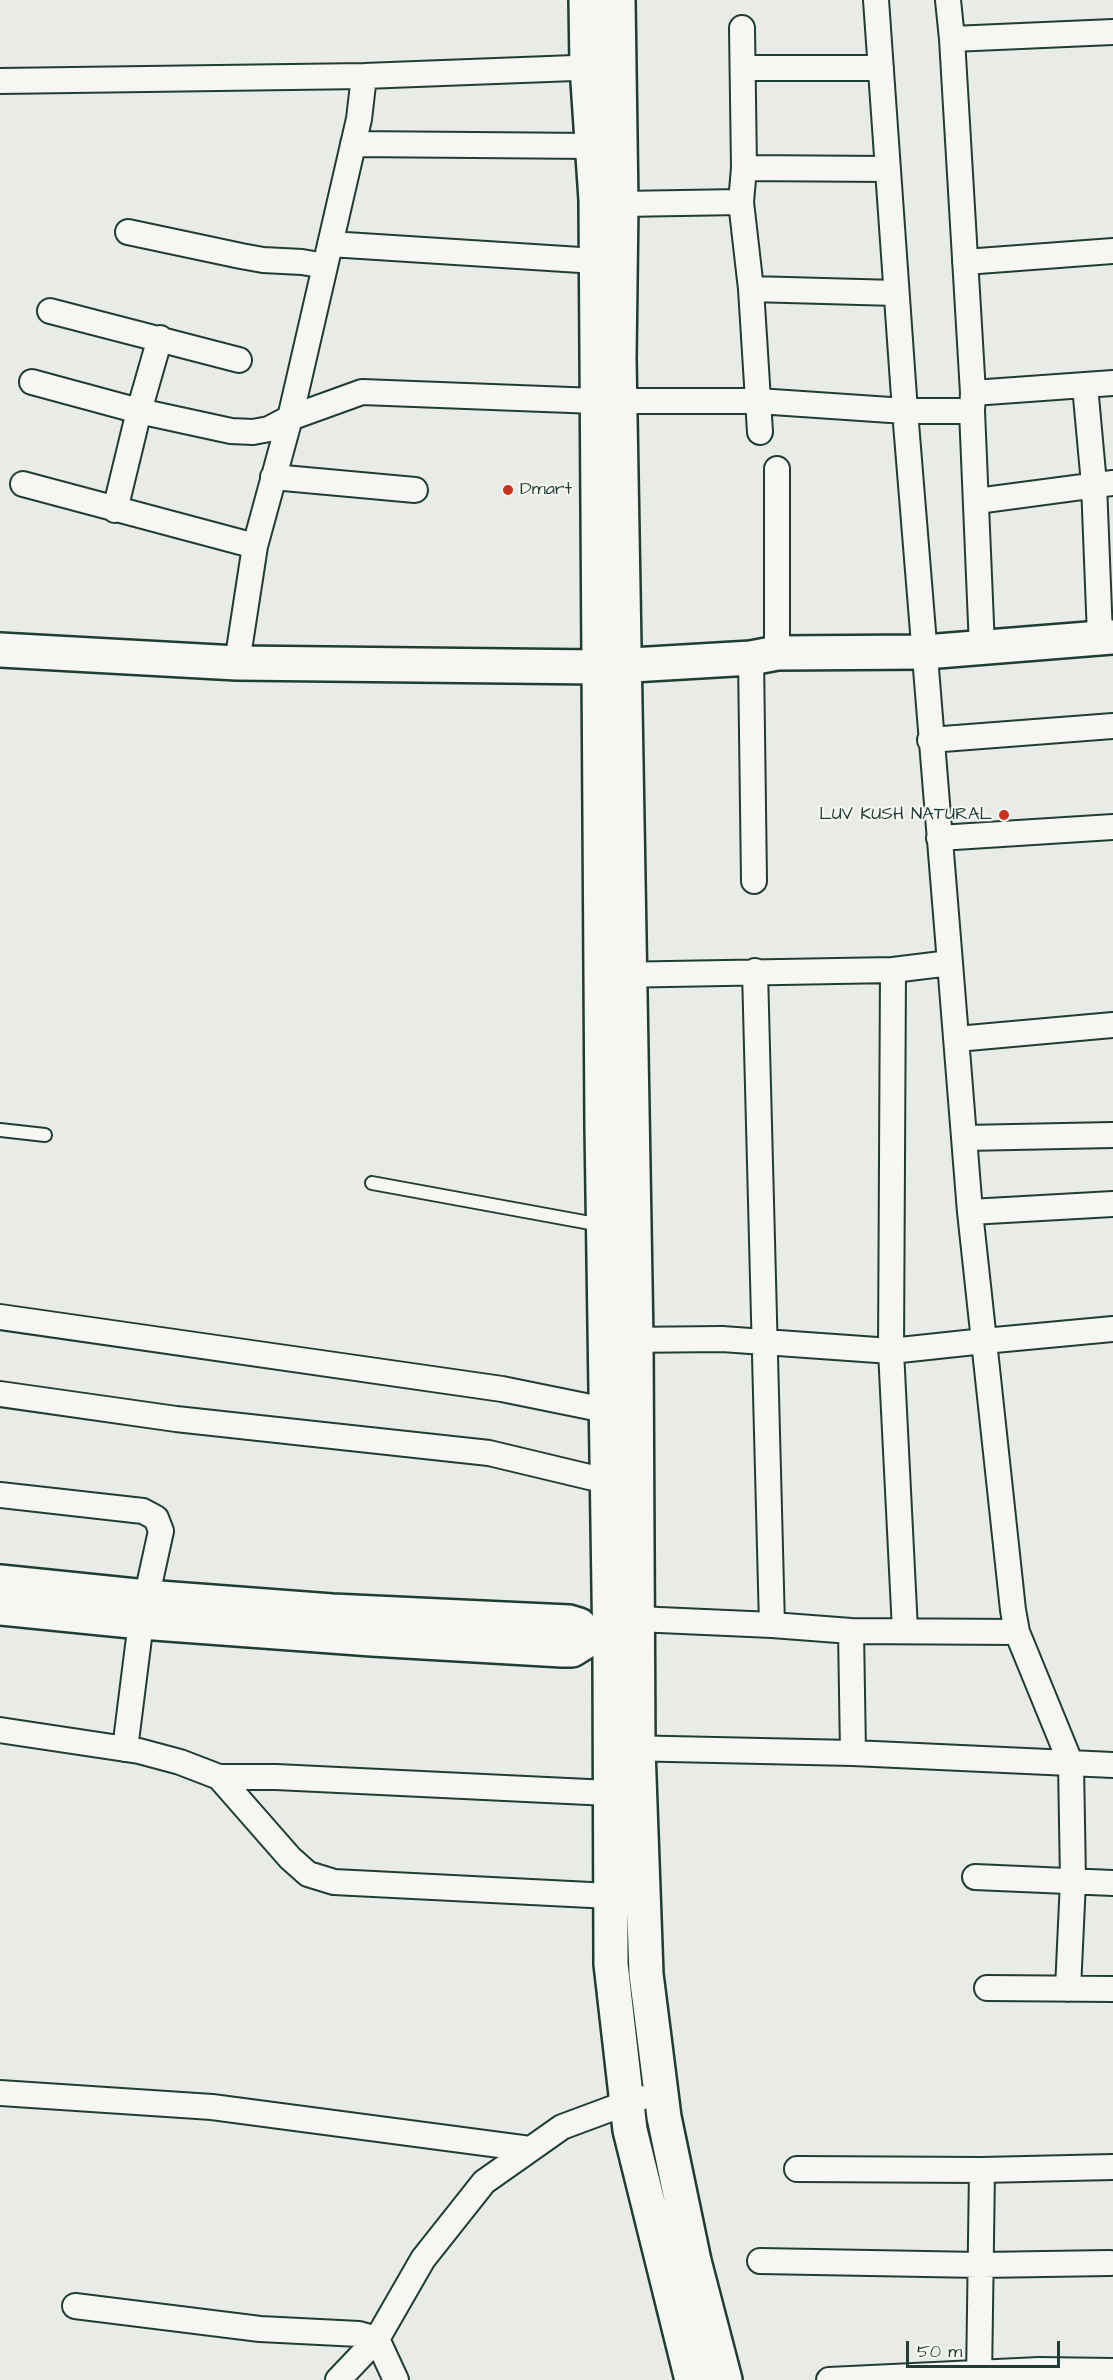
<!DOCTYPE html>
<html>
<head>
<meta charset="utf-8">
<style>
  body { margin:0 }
  #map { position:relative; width:1113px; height:2380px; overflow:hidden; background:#e9ebe7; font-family:"Architects Daughter",sans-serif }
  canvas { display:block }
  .scale { position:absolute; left:906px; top:2341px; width:154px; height:27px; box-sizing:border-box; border:3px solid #1f3d34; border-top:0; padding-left:8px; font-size:18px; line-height:21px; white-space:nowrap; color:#1f3d34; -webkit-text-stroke:4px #f6f6f2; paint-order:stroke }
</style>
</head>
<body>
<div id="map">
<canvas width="1113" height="2380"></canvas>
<div class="scale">50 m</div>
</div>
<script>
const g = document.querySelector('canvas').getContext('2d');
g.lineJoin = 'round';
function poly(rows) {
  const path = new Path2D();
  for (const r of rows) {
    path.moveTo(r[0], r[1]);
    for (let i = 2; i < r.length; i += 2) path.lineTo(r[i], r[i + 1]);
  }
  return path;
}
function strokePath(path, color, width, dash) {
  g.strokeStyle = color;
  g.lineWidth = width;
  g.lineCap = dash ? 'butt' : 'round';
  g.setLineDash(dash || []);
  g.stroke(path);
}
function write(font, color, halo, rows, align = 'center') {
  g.font = font + ' "Architects Daughter",sans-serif';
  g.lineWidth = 4.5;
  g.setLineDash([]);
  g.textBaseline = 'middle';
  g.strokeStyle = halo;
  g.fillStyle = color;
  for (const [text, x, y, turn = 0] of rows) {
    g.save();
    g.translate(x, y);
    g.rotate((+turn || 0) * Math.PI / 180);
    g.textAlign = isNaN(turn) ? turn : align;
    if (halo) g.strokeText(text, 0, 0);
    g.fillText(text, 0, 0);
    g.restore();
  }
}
const lane = poly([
  [0,1130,45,1135],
  [372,1183,601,1225]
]);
const street = poly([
  [948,0,952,39],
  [742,28,744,168,741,202,751,289,760,432],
  [743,68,881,68],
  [0,81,364,76,601,67],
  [353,144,593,146],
  [744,168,887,169],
  [621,204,741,202],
  [128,232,241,256,263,260,302,262,325,266],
  [330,244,596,261],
  [965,262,1113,251],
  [751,289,896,293],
  [50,311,239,360],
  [32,382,139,411,231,431,253,432,269,429,290,418,362,392,596,401,758,401,905,411,876,0],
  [1085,386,1094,484,1100,636],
  [973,393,952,39,1113,32],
  [972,411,982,647],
  [273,477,415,490],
  [23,484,255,546],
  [977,501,1113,483],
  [115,510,139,411,160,338],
  [777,653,777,469],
  [751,658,754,881],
  [237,663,255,546,290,418,359,119,364,76],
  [930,740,1113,726],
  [939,838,1113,827],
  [893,970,950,963,905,411,972,411,973,393,1113,383],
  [755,971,772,1625],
  [613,975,893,970,891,1351,905,1630],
  [957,1039,1113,1025],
  [964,1138,1113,1135],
  [970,1212,1113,1204],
  [0,1317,502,1389,605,1410],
  [621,1340,722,1339,891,1351,984,1341,970,1212,950,963],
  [0,1394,176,1419,489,1453,606,1481],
  [0,1495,143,1511,156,1518,161,1531,141,1622,125,1749],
  [637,1619,772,1625,851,1631,1017,1632],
  [851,1631,853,1753],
  [0,1730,139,1751,180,1762,219,1777,276,1777,609,1793],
  [624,1748,853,1753,1113,1765],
  [219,1777,290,1858,308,1874,334,1882,610,1896],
  [975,1877,1113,1883],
  [987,1988,1113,1989],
  [1068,1989,1073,1881,1071,1764,1017,1632,1013,1610,984,1341,1113,1329],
  [0,2093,212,2107,530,2149],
  [797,2169,982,2170],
  [760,2261,980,2265,1110,2263],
  [75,2306,260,2329,359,2334,377,2339,396,2380],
  [338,2380,377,2339,423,2259,484,2182,562,2127,640,2098],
  [829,2380,1039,2370,1113,2371],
  [979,2380,982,2170,1113,2167]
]);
const secondary = poly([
  [0,650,237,663,598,667,751,658,777,653,925,652,1113,637],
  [0,1582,146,1597,332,1611,569,1622,579,1625,591,1638],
  [0,1608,141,1622,372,1639,562,1650,572,1650,591,1638,637,1639]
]);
const primary = poly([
  [586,0,587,67,596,200,602,1127,610,1656,611,1964,630,2130,692,2380],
  [618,0,621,204,619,359,636,1340,638,1749,646,1974,664,2117,694,2261,725,2380]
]);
strokePath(lane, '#1f3d34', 16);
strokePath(street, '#1f3d34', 28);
strokePath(secondary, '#1f3d34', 38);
strokePath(primary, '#1f3d34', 38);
strokePath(lane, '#f6f6f2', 12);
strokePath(street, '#f6f6f2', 24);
strokePath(secondary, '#f6f6f2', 33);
strokePath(primary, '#f6f6f2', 33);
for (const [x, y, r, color] of [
  [508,490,6,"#c8321e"],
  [1004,815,6,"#c8321e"]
]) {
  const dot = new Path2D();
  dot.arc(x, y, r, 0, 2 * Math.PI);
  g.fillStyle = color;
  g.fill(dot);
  strokePath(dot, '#f6f6f2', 2);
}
write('18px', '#1f3d34', '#f6f6f2', [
  ["Dmart",520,490],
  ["LUV KUSH NATURAL",992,815,"right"]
], 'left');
</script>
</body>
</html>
